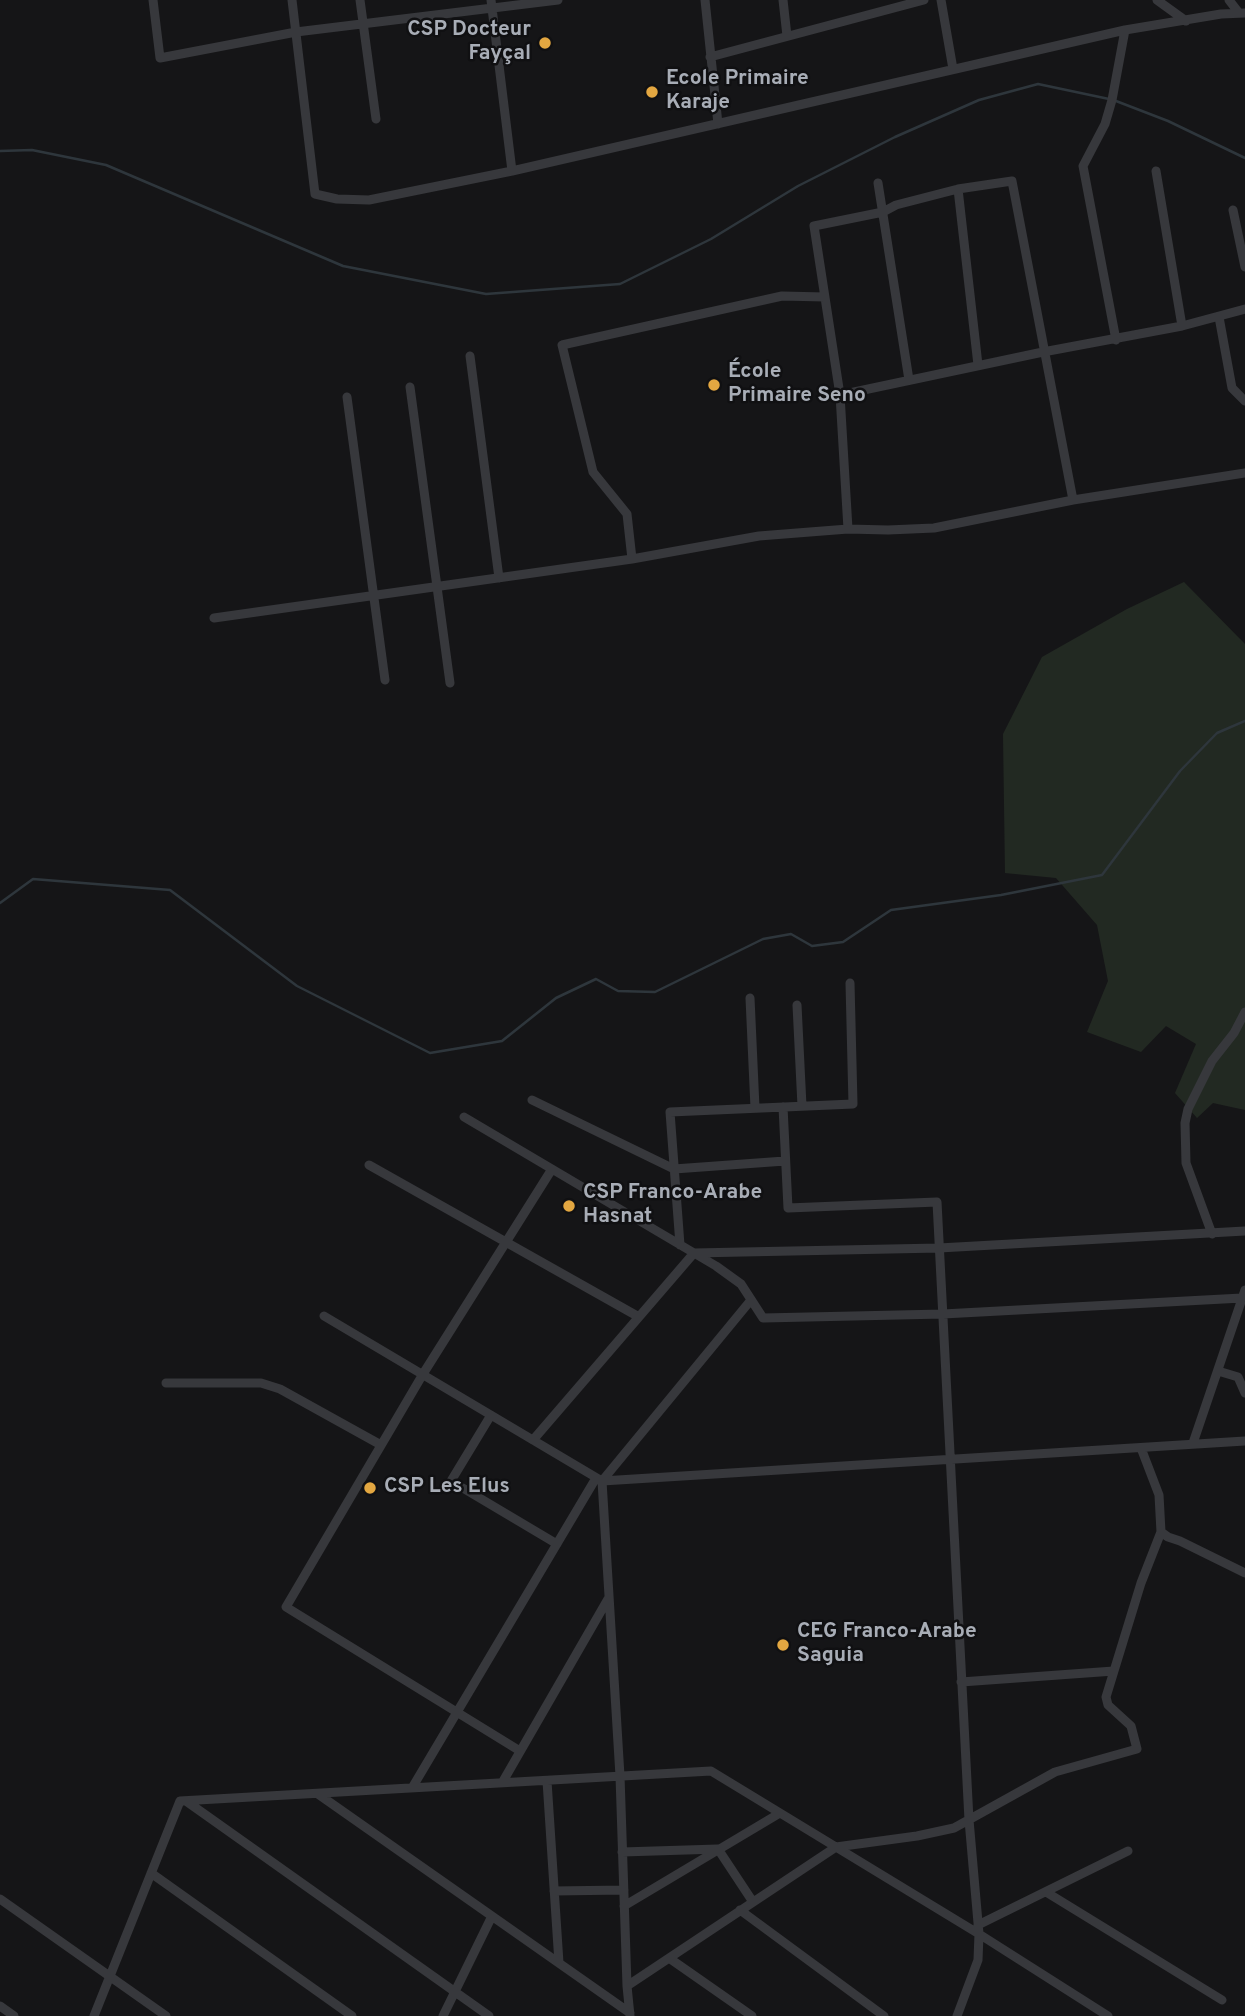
<!DOCTYPE html>
<html>
<head>
<meta charset="utf-8">
<style>
  body { margin:0 }
  canvas { display:block; background:#151517 }
</style>
</head>
<body>
<canvas width="1245" height="2016"></canvas>
<script>
const g = document.querySelector('canvas').getContext('2d');
g.lineJoin = 'round';
function paint(path, color) {
  g.fillStyle = color;
  g.fill(path, 'evenodd');
}
function poly(rows) {
  const path = new Path2D();
  for (const r of rows) {
    path.moveTo(r[0], r[1]);
    for (let i = 2; i < r.length; i += 2) path.lineTo(r[i], r[i + 1]);
  }
  return path;
}
function strokePath(path, color, width, dash) {
  g.strokeStyle = color;
  g.lineWidth = width;
  g.lineCap = dash ? 'butt' : 'round';
  g.setLineDash(dash || []);
  g.stroke(path);
}
function write(font, color, halo, rows, align = 'center') {
  g.font = font + ' Overpass,sans-serif';
  g.lineWidth = 5;
  g.setLineDash([]);
  g.textBaseline = 'middle';
  g.strokeStyle = halo;
  g.fillStyle = color;
  for (const [text, x, y, turn = 0] of rows) {
    g.save();
    g.translate(x, y);
    g.rotate((+turn || 0) * Math.PI / 180);
    g.textAlign = isNaN(turn) ? turn : align;
    if (halo) g.strokeText(text, 0, 0);
    g.fillText(text, 0, 0);
    g.restore();
  }
}
paint(poly([
  [1184,582,1245,644,1245,1110,1213,1103,1197,1118,1175,1093,1196,1044,1166,1026,1141,1052,1087,1032,1108,981,1097,925,1056,878,1005,873,1003,734,1042,657,1127,609]
]), '#222922');
strokePath(poly([
  [1116,101,1168,121,1245,158],
  [0,151,32,150,106,165,343,266,486,294,620,284,711,239,798,186,895,137,979,100,1038,84,1109,99],
  [0,903,33,879,170,890,297,986,430,1053,502,1041,556,998,596,979,618,991,655,992,763,939,791,934,812,946,843,942,891,910,1001,895,1102,875,1180,771,1217,733,1245,721]
]), '#2e363c', 2.5);
strokePath(poly([
  [153,0,160,58,296,32,558,0],
  [292,0,315,194,337,199,369,200,512,171,1125,30,1221,14,1245,13],
  [360,0,376,119],
  [491,0,512,171],
  [705,0,718,124],
  [783,0,787,36],
  [941,0,953,69],
  [1157,0,1186,21],
  [1229,0,1239,13],
  [710,57,924,0],
  [1156,171,1182,326],
  [878,183,909,380],
  [958,189,978,365],
  [1233,210,1245,267],
  [1219,317,1232,388,1245,401],
  [1116,340,1083,166,1105,124,1112,100,1125,30],
  [470,356,499,578],
  [410,387,450,683],
  [840,395,1043,352,1182,326,1245,309],
  [347,397,385,680],
  [848,529,840,395,814,226,883,212,896,205,958,189,1012,181,1073,500],
  [632,559,627,514,593,472,562,345,782,296,825,297],
  [214,618,632,559,759,536,848,529,888,530,934,528,1073,500,1245,473],
  [750,998,755,1108],
  [797,1005,802,1106],
  [532,1100,674,1169,785,1161],
  [783,1107,788,1208,937,1202,969,1820,979,1934,978,1960,957,2016],
  [464,1117,716,1266,741,1284,763,1318,943,1314,1242,1298],
  [369,1165,639,1317],
  [1212,1234,1186,1163,1185,1123,1188,1109,1212,1061,1234,1033,1245,1012],
  [680,1245,670,1112,853,1104,850,983],
  [324,1316,602,1481,1245,1441],
  [1218,1371,1238,1377,1245,1393],
  [166,1383,261,1383,280,1389,381,1445],
  [491,1415,451,1481,557,1544],
  [533,1440,694,1253,939,1248,1245,1231],
  [1193,1443,1245,1290],
  [1141,1448,1159,1495,1161,1532,1168,1537,1180,1541,1245,1573],
  [961,1682,1114,1671],
  [520,1751,286,1607,423,1374,552,1169],
  [547,1781,559,1963],
  [502,1783,608,1599],
  [412,1788,596,1478],
  [318,1794,630,2013],
  [186,1801,489,2016],
  [622,1852,718,1849,753,1902],
  [151,1873,352,2016],
  [554,1891,624,1890],
  [1046,1892,1222,2000],
  [0,1899,166,2016],
  [624,1906,780,1813],
  [740,1910,884,2016],
  [978,1925,1128,1851],
  [669,1958,752,2016],
  [627,1986,836,1847,917,1836,954,1828,1055,1772,1137,1749,1131,1726,1108,1705,1106,1697,1141,1583,1161,1532],
  [0,2006,14,2016],
  [94,2016,180,1801,711,1771,979,1934,1108,2016],
  [443,2016,492,1916],
  [630,2016,627,1986,620,1776,602,1481,751,1300]
]), '#37383c', 9);
for (const [x, y, r, color] of [
  [545,43,7,"#e3a741"],
  [652,92,7,"#e3a741"],
  [714,385,7,"#e3a741"],
  [569,1206,7,"#e3a741"],
  [370,1488,7,"#e3a741"],
  [783,1645,7,"#e3a741"]
]) {
  const dot = new Path2D();
  dot.arc(x, y, r, 0, 2 * Math.PI);
  g.fillStyle = color;
  g.fill(dot);
  strokePath(dot, '#101012', 2.5);
}
write('bold 21px', '#a8adb6', '#101012', [
  ["CSP Docteur",531,31,"right"],
  ["Fayçal",531,55,"right"],
  ["Ecole Primaire",666,80],
  ["Karaje",666,104],
  ["École",728,373],
  ["Primaire Seno",728,397],
  ["CSP Franco-Arabe",583,1194],
  ["Hasnat",583,1218],
  ["CSP Les Elus",384,1488],
  ["CEG Franco-Arabe",797,1633],
  ["Saguia",797,1657]
], 'left');
</script>
</body>
</html>
